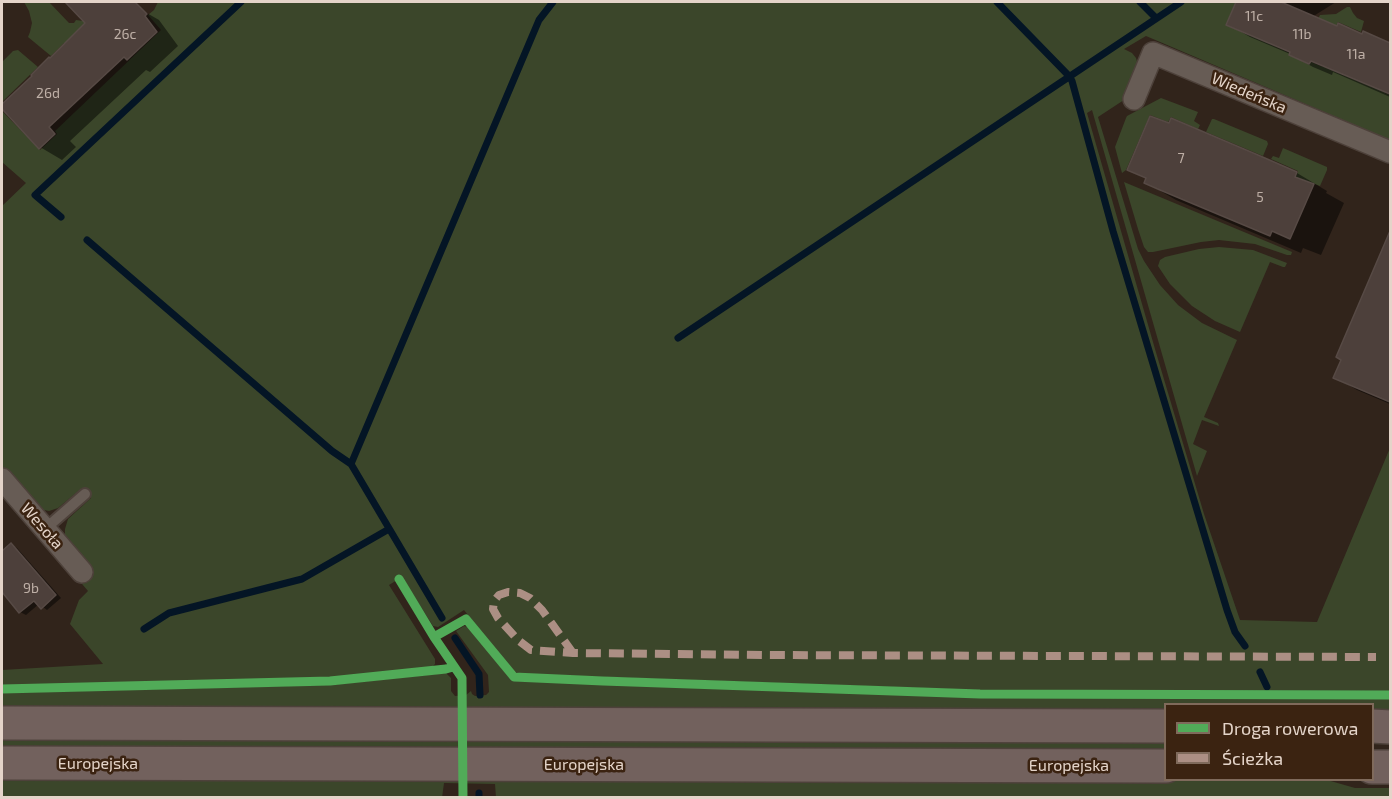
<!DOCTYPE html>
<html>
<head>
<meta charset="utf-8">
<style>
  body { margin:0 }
  #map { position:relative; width:1392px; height:799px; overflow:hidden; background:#31241b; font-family:"Exo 2",sans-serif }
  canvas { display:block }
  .frame { position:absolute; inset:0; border:3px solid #e4d4c9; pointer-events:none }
  .legend { position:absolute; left:1164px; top:703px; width:210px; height:78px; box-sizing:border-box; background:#3b2311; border:2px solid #7f6a5b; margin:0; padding:8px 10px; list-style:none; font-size:18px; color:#e4d4c9 }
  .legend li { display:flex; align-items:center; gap:12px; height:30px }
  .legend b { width:30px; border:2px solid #7f6a5b }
</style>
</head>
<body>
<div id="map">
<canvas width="1392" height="799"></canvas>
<div class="frame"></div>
<ul class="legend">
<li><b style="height:8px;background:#51ab58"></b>Droga rowerowa</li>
<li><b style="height:8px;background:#ac8f84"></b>Ścieżka</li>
</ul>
</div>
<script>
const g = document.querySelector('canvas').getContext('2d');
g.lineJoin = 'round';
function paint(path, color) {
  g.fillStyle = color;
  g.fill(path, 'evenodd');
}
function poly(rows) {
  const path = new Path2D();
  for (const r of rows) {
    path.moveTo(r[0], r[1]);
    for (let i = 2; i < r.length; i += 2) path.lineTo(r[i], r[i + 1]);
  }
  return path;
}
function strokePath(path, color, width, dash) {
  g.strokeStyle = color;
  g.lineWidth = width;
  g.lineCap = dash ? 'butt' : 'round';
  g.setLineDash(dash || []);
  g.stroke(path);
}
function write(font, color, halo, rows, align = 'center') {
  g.font = font + ' "Exo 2",sans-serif';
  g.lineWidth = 5;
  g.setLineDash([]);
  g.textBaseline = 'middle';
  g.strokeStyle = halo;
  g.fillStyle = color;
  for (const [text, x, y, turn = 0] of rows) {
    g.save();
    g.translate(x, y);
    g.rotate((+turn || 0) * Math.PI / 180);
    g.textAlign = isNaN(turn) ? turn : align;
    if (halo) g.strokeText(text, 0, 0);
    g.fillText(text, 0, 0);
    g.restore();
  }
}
paint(poly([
  [24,2,49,2,69,23,74,23,76,20,83,21,93,32,67,46,64,43,51,56,28,37,30,32,32,23,29,11],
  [158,2,1236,2,1226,25,1251,36,1267,40,1267,43,1290,53,1289,55,1309,64,1311,62,1323,67,1325,62,1341,69,1339,73,1360,82,1362,78,1387,88,1385,93,1390,95,1390,140,1146,36,1124,49,1132,53,1136,58,1138,65,1127,98,1098,117,1138,249,1144,261,1160,285,1178,305,1202,323,1237,340,1204,417,1218,423,1219,426,1202,420,1193,444,1207,451,1197,476,1092,110,1087,113,1155,349,1204,514,1240,620,1317,622,1390,448,1390,692,979,690,521,674,513,671,464,610,438,627,433,626,402,577,389,585,435,659,435,664,431,668,329,678,2,686,2,670,103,664,70,624,79,600,88,591,77,578,65,537,65,529,68,519,91,498,82,488,58,508,49,511,39,509,2,468,2,206,26,183,2,162,2,111,40,150,57,134,55,131,161,30,148,15,154,10],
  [1347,7,1350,7,1353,13,1357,18,1364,21,1361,32,1338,22,1336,26,1318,19,1320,15,1336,14],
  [18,50,38,67,2,102,2,62,13,51],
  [1161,98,1198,112,1194,121,1200,125,1198,129,1171,117,1168,122,1150,115,1126,170,1122,173,1115,147,1126,118,1127,116],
  [1212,119,1214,119,1267,141,1268,144,1263,156,1206,132],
  [1283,148,1327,167,1327,170,1320,186,1296,177,1298,171,1271,159,1273,156,1279,158],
  [1124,182,1292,252,1291,255,1287,255,1255,244,1219,240,1201,242,1153,252,1148,252,1144,247,1138,229],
  [1219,247,1253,250,1287,263,1285,267,1283,267,1270,262,1240,332,1215,321,1192,306,1170,284,1158,266,1160,260,1165,257,1199,249],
  [464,626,471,628,507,675,511,679,517,681,979,697,1390,698,1390,713,1373,713,1372,704,1166,704,1165,713,2,710,2,693,329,685,446,673,451,678,451,691,455,696,466,695,471,691,472,694,475,696,486,695,489,692,488,675,456,631],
  [2,735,1166,738,1165,753,2,750],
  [2,776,1327,780,1355,788,1390,788,1390,797,496,798,495,784,444,783,442,798,2,798]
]), '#3b462a');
paint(poly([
  [67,2,136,2,145,12,159,20,178,46,150,72,146,70,70,141,76,147,62,160,40,147,2,106,34,76,87,23],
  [1238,2,1336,2,1312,17,1338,28,1339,25,1390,47,1390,97,1333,72,1332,75,1313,67,1290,54,1250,37,1228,24],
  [1257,156,1297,173,1327,191,1326,193,1344,203,1321,255,1303,248,1301,253,1176,200,1145,182,1147,179,1129,169],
  [1390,234,1390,404,1357,390,1335,377,1343,360,1338,357],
  [11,545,17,548,61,598,47,610,39,604,26,615,20,612,2,590,2,567,4,564,2,561,2,553]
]), '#0007');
strokePath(poly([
  [997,2,1070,77,1072,81,1113,231,1227,610,1235,632,1245,646],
  [1140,2,1156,18],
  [61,217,35,195,241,2],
  [87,240,332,451,351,464,442,618],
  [678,338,1181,2],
  [351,464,539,20,553,2],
  [144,629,169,613,302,579,389,529],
  [455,638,479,674,480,695],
  [1260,672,1267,687],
  [479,793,479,798]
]), '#041525', 7);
const building = poly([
  [65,2,135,2,147,14,145,16,157,32,127,60,124,57,49,127,55,134,39,149,2,109,2,104,32,76,31,75,49,57,50,58,85,23,65,2],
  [1236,2,1281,2,1337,26,1338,23,1362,34,1363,31,1390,43,1390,94,1311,61,1309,64,1289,55,1290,52,1226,25,1236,2],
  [1150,116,1169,123,1171,118,1258,155,1297,172,1295,177,1314,184,1290,239,1272,231,1270,236,1160,190,1144,183,1146,178,1127,170,1150,116],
  [1390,231,1390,402,1333,378,1341,360,1336,357,1390,231],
  [11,543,56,595,41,609,34,601,19,613,2,592,2,551,11,543]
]);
paint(building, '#4d403b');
strokePath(building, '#574a45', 1.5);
const lane = poly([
  [45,529,85,494]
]);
const street = poly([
  [1134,99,1153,53,1390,152],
  [2,479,82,572]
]);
const primary = poly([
  [2,723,1166,726],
  [1372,726,1390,727],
  [2,763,1166,766],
  [1372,767,1390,767]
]);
strokePath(lane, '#4d413a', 14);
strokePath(street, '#4d413a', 24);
strokePath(primary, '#4d413a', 36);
strokePath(lane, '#675c55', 10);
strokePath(street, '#675c55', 21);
strokePath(primary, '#72615d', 33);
strokePath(poly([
  [573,653,542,610,530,598,520,593,508,592,499,595,494,601,493,609,498,618,518,640,531,650,573,653,767,655,1376,657]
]), '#ac8f84', 8, [15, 8]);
strokePath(poly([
  [399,579,434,637,462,678,463,798],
  [434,637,466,619,514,677,603,681,980,694,1390,695],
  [2,689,330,681,446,669,453,667]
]), '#51ab58', 9);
write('14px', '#beafa6', null, [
  ["11c",1254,16],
  ["26c",125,34],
  ["11b",1302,34],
  ["11a",1356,54],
  ["26d",48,93],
  ["7",1181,158],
  ["5",1260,197],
  ["9b",31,588]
]);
write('16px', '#e4d4c9', '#3b2311', [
  ["Wiedeńska",1249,93,23],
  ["Wesoła",42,526,49],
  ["Europejska",98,764],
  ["Europejska",584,765],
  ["Europejska",1069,766]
]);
</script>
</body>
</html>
